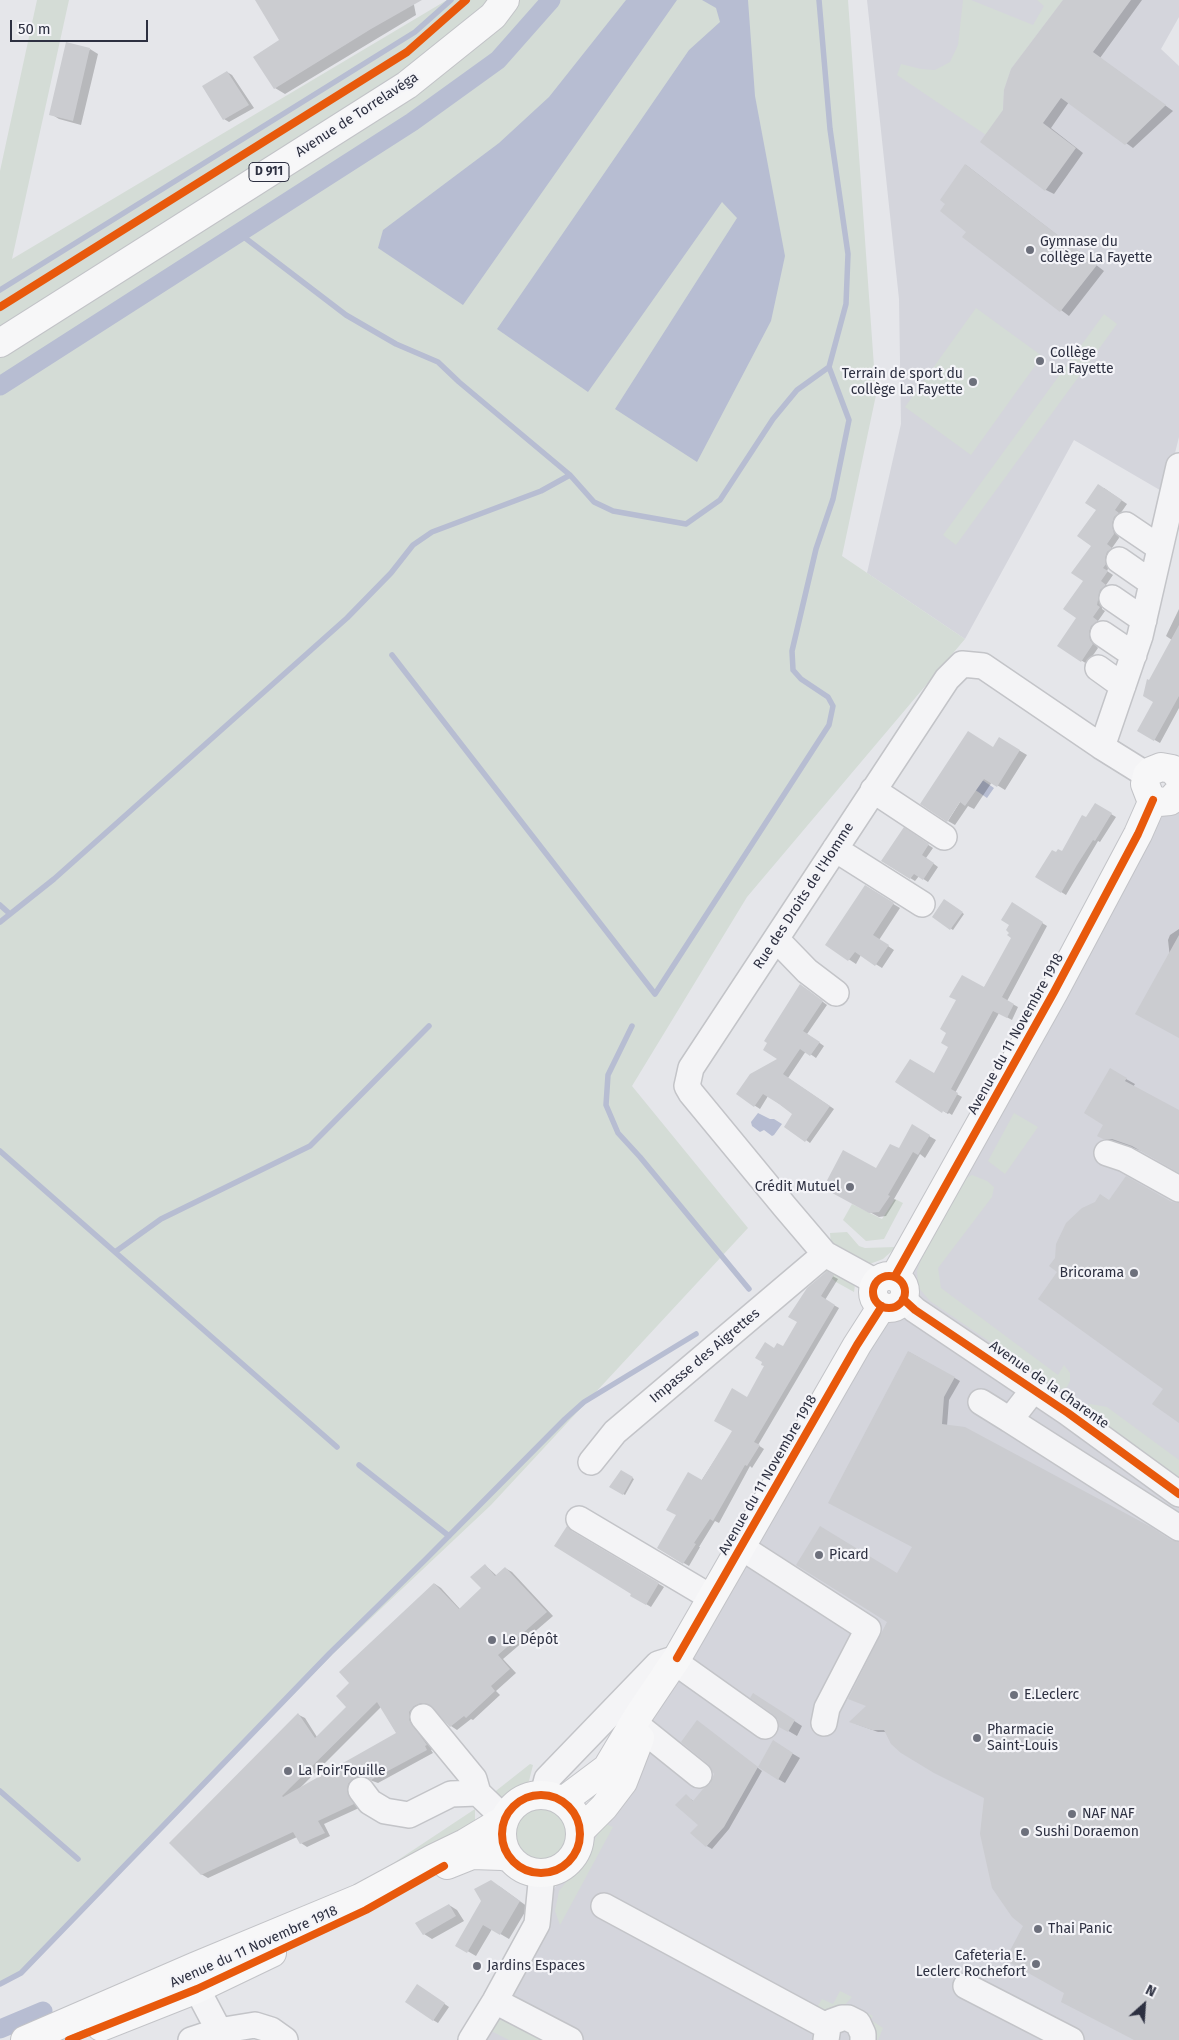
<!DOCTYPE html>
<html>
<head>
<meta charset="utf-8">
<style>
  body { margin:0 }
  #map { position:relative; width:1179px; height:2040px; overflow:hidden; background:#e5e6ea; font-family:"Fira Sans",sans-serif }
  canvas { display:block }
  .north { position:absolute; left:1119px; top:1980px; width:50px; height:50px; -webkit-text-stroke:4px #f4f4f8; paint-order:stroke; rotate:26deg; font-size:14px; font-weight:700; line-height:20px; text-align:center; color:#2d3041 }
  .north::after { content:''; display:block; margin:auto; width:18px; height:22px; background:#2d3041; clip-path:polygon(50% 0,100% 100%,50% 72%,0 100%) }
  .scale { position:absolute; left:10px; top:20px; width:138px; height:22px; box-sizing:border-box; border:2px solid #2d3041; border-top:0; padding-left:6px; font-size:15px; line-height:18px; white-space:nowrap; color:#2d3041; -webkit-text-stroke:4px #f4f4f8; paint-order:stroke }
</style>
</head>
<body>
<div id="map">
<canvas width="1179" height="2040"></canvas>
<div class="north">N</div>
<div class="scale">50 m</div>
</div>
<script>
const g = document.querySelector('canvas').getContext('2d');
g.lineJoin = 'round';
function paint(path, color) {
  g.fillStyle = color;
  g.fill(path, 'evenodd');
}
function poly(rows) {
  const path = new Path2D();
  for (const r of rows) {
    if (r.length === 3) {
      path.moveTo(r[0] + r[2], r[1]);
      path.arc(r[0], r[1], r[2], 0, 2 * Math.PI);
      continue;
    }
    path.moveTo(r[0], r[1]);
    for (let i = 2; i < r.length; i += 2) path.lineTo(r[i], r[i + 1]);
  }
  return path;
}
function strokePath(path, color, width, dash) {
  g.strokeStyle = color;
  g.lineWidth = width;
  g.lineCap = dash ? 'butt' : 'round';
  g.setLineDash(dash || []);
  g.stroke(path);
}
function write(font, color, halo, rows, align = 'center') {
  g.font = font + ' "Fira Sans",sans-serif';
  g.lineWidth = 4.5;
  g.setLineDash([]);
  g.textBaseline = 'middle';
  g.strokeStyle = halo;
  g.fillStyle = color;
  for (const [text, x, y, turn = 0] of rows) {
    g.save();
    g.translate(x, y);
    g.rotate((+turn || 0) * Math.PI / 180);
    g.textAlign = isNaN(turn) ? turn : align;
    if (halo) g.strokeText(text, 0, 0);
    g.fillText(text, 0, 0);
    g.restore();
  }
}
paint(poly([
  [867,0,1179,0,1179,17,1161,49,1179,66,1179,437,1165,493,1074,440,965,639,867,573,901,424,899,299],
  [1177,790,1179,791,1179,2040,471,2040,778,1483,875,1330]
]), '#d4d5dc');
paint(poly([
  [37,0,69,0,12,259,447,0,848,0,876,395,842,556,965,639,747,897,632,1086,748,1228,491,1505,333,1654,21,1973,0,1985,0,171],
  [963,0,971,0,1033,25,1044,6,1037,0,1063,0,1011,69,1004,90,1003,110,986,135,897,75,901,64,921,69,935,70,950,62,958,45],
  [976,308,1042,356,971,455,905,407],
  [1104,314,1117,324,956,545,943,535],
  [1014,1113,1038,1127,1005,1174,988,1161],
  [972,1175,987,1181,994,1187,992,1197,938,1268,941,1288,1058,1375,1064,1365,1070,1373,1070,1381,1067,1387,1062,1389,1054,1387,1033,1371,930,1301,918,1287,917,1271,922,1257,964,1179],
  [895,1199,903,1203,884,1239,866,1241,843,1220,852,1204,882,1219],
  [847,1232,859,1246,865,1248,895,1247,892,1251,883,1259,867,1265,831,1245,830,1233],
  [828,1267,849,1278,855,1285,854,1292,836,1282,822,1270],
  [1090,1404,1107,1407,1179,1460,1179,1478,1084,1409],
  [530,1764,533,1765,529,1781,522,1789,505,1802,492,1794],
  [542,1834,28],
  [475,1809,475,1823,402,1867,386,1868],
  [606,1824,613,1827,560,1925,555,1911,559,1891,581,1863,602,1827],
  [840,1991,852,1997,842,2008,828,2012,816,2009,822,1999,833,2004],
  [864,2011,873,2016,871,2020,883,2028,878,2040,873,2040,862,2016],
  [498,2019,509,2023,543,2040,509,2040,487,2029]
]), '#d4dcd6');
paint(poly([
  [626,0,677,0,463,305,378,248,383,230,499,143,549,97],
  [702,0,748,0,755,96,785,256,771,321,697,462,615,409,737,218,722,202,588,392,497,329,689,50,720,22,716,8],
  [975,775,994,788,987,798,968,785],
  [758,1113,770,1119,774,1119,782,1124,774,1135,772,1136,764,1130,760,1132,752,1126,751,1122]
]), '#b7bdd2');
paint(poly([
  [256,0,413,0,416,15,285,94,275,88,281,40],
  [1064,0,1142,0,1100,58,1173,111,1133,148,1069,102,1051,128,1083,153,1054,194,1046,190,1004,110],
  [90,49,98,54,81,125,59,119,51,114],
  [227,72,232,75,254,108,229,122,224,119],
  [966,165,1104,271,1069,316,964,237,968,231],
  [1104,488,1127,504,1120,514,1123,516,1117,527,1119,538,1112,548,1116,551,1107,571,1113,575,1106,585,1111,588,1103,600,1102,609,1105,611,1098,621,1102,624,1094,636,1095,644,1098,648,1087,664,1059,646,1077,618,1092,545,1097,510],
  [1179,609,1179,708,1160,743,1139,731,1155,702,1150,682,1172,640,1166,636],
  [1000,739,1027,755,1005,790,992,782,974,809,968,806,955,825,948,821],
  [1096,805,1116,817,1100,842,1098,841,1066,895,1036,876,1063,853],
  [909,832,933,848,926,858,938,867,928,882,919,876,915,881,883,861],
  [865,887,900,908,879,940,894,950,882,968,861,955,856,964,827,945],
  [945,901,964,914,953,930,934,917],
  [1012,904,1047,926,1007,1001,1018,1007,1012,1020,999,1013,955,1093,962,1097,952,1115,949,1113,948,1114,896,1081,934,1075,1013,937,1011,924],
  [1179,929,1179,1037,1168,940,1170,935],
  [806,989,827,1005,807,1034,824,1046,816,1058,806,1051,788,1078,834,1109,810,1143,806,1140,794,1114,768,1096,760,1109,737,1094,779,1059],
  [1110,1070,1135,1084,1133,1087,1179,1112,1179,1171,1142,1151,1121,1144,1113,1144,1099,1135,1105,1125],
  [912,1126,936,1140,925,1158,920,1154,894,1199,896,1200,886,1216,879,1217,831,1191,876,1170,899,1150],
  [827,1273,838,1279,825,1300,839,1308,758,1445,764,1449,752,1468,750,1466,719,1523,715,1521,699,1547,700,1547,689,1566,658,1548,734,1430,747,1398,775,1350,784,1348],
  [909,1352,960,1381,949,1400,947,1426,1179,1555,1179,2040,1136,2040,1066,1992,1025,1926,985,1798,886,1732,878,1732,856,1724,867,1706,889,1622,898,1575,914,1547],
  [622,1472,634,1479,625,1495,611,1486],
  [567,1528,577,1536,664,1587,651,1607,631,1595,633,1593],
  [485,1565,497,1576,505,1568,512,1572,553,1616,503,1659,516,1673,496,1691,500,1695,473,1720,471,1719,457,1730,451,1726,432,1706,428,1706,420,1709,415,1724,433,1749,431,1750,433,1753,378,1783,367,1779,359,1782,359,1808,324,1824,330,1836,307,1847,301,1843,297,1837,208,1878,201,1874,299,1715,305,1718,317,1737,348,1707,435,1584,441,1588,460,1609,482,1588],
  [381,1707,397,1734,299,1789],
  [762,1700,802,1726,797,1736,780,1726,779,1719],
  [702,1725,762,1771,729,1829,712,1849,707,1846,691,1799,694,1802,711,1784,715,1774],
  [773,1742,800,1758,785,1783,778,1779],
  [499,1886,528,1907,509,1939,492,1929,476,1956,457,1945],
  [449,1905,457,1910,464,1921,432,1939,424,1934],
  [423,1989,449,2007,438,2023,433,2020]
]), '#0003');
strokePath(poly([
  [240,234,346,315,396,344,438,362,459,382,570,475,594,502,613,511,686,524,720,500,773,419,797,390,829,367],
  [0,290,415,32,451,0],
  [392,655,655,994,829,725,833,706,828,697,801,679,793,670,792,651,816,549,833,499,849,420,829,367,846,304,848,254,830,129,819,0],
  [0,905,10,914],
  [0,922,54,879,347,618,391,573,413,545,432,532,541,491,570,475],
  [632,1026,608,1075,606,1105,618,1133,640,1157,749,1289],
  [0,1151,337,1447],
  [115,1252,161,1219,310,1146,429,1026],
  [359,1465,449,1536],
  [0,1791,78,1859],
  [0,1984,21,1973,330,1653,426,1559,565,1419,584,1402,696,1334]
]), '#b7bdd2', 5.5);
strokePath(poly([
  [0,386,412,122,498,60,551,0],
  [0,2029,43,2011]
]), '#b7bdd2', 19);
paint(poly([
  [255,0,422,0,371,29,274,89,253,57,279,40],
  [1063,0,1131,0,1093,52,1166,105,1125,145,1061,98,1043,123,1076,148,1045,191,980,142,1003,110,1004,90,1011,69],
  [66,42,90,48,73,121,49,115],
  [227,71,249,105,223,120,202,86],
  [965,164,1097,265,1060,312,962,237,966,232,940,211,945,204,940,200],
  [1098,484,1122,500,1115,510,1119,513,1114,517,1112,524,1114,534,1107,544,1112,548,1107,552,1105,558,1106,564,1103,568,1108,571,1101,581,1106,585,1100,590,1097,605,1100,607,1093,617,1098,621,1091,626,1089,632,1090,640,1093,644,1081,662,1057,646,1076,618,1063,609,1083,581,1071,573,1091,546,1077,536,1096,510,1085,503],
  [1179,625,1179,696,1154,741,1137,731,1153,702,1143,696,1147,679,1149,680],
  [968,731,993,747,999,737,1020,750,997,787,984,779,965,806,960,802,947,822,920,804],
  [1095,803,1112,813,1095,841,1093,840,1077,865,1061,893,1035,877,1052,850,1056,852,1058,849,1062,851,1082,815,1086,817],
  [904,827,929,844,922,855,934,863,923,880,914,874,910,879,881,861],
  [865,885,894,903,873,935,889,945,875,966,855,952,848,961,825,945],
  [944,899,963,912,950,930,932,917],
  [1012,902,1043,922,1002,997,1014,1004,1007,1018,993,1011,951,1089,958,1093,947,1113,943,1111,942,1113,895,1082,910,1059,934,1073,948,1047,941,1043,946,1033,940,1029,956,1000,949,997,962,975,984,987,1011,938,1007,935,1009,933,1006,930,1009,925,1001,920],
  [1179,935,1179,1038,1135,1014],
  [800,984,823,1001,803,1031,820,1042,810,1056,800,1049,783,1074,830,1106,805,1142,784,1127,792,1114,779,1104,763,1094,754,1107,736,1094,750,1074,777,1059,763,1050,767,1043,764,1041],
  [1110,1068,1127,1078,1125,1081,1179,1110,1179,1173,1132,1146,1112,1139,1103,1139,1097,1136,1103,1125,1084,1113],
  [912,1124,930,1135,918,1155,913,1152,888,1195,890,1196,879,1212,869,1213,823,1188,843,1150,876,1168,890,1144,899,1148],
  [1126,1176,1172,1202,1179,1203,1179,1423,1152,1404,1163,1389,1038,1299,1057,1272,1049,1266,1055,1258,1056,1244,1066,1223,1082,1208,1095,1202,1100,1194,1109,1200],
  [827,1271,834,1275,821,1296,835,1305,754,1442,760,1445,747,1466,745,1465,713,1521,710,1519,694,1543,696,1544,683,1564,657,1548,676,1515,666,1510,688,1472,702,1480,732,1431,714,1421,732,1388,747,1397,764,1366,761,1365,762,1362,755,1358,765,1342,774,1348,777,1343,783,1346,797,1322,788,1317,807,1288],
  [908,1351,955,1377,944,1397,942,1424,965,1427,1151,1527,1171,1540,1179,1542,1179,2040,1134,2040,1061,2002,1064,1993,1005,1960,1023,1926,1012,1917,992,1888,980,1834,984,1798,934,1773,901,1753,891,1744,884,1730,872,1730,849,1722,866,1706,848,1699,887,1622,796,1565,820,1526,897,1573,912,1547,828,1503],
  [621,1470,633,1477,623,1495,609,1487],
  [567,1526,572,1531,659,1583,646,1605,630,1596,631,1594,554,1546],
  [485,1564,495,1576,505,1567,547,1612,498,1655,510,1669,491,1686,495,1691,466,1718,464,1716,450,1727,428,1704,421,1703,414,1706,409,1712,409,1720,427,1745,425,1746,427,1750,371,1780,366,1777,360,1776,352,1779,348,1784,347,1791,354,1804,318,1821,325,1833,300,1844,293,1832,201,1875,169,1843,298,1713,315,1738,346,1707,336,1696,349,1683,339,1672,434,1583,459,1609,481,1588,470,1577],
  [377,1702,396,1733,283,1797,282,1796],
  [753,1693,795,1720,788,1732,779,1727,778,1720,774,1715,750,1698],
  [697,1720,758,1767,724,1827,706,1847,690,1833,698,1825,675,1805,686,1794,693,1801,703,1789,710,1784,714,1774,708,1764,681,1742],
  [773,1740,793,1753,778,1780,758,1767],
  [491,1880,520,1901,500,1935,483,1925,467,1953,455,1946,481,1901,474,1889],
  [449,1904,456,1916,423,1935,415,1923],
  [417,1984,445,2003,433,2021,405,2002]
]), '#cbccd0');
const minor = poly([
  [1126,525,1160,548],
  [1119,560,1152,583],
  [1112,598,1144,620],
  [1103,634,1134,655],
  [1098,668,1123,686],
  [1102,747,1140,636,1179,466],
  [873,790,944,837],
  [835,849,922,904],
  [776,939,807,971,836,993],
  [1107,1153,1125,1159,1179,1189],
  [876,1282,825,1254,785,1207,691,1093,687,1086,691,1068,947,679,962,664,983,666,1102,747,1147,775],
  [903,1299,915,1310,1068,1413,1179,1494],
  [1034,1389,1010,1420,1179,1528],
  [981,1402,1010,1420],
  [591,1462,615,1432,825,1254],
  [579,1519,712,1598],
  [741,1547,868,1629,827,1708,824,1723],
  [675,1662,765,1726],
  [423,1717,474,1779,478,1793,505,1819],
  [643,1730,699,1775],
  [361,1790,370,1802,385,1811,409,1815,451,1794,478,1793],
  [543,1795,547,1779,658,1664,677,1658],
  [604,1906,828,2027],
  [966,1986,1071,2040],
  [197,1989,224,2040],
  [495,2001,570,2040],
  [191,2040,218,2031,255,2025,271,2030,285,2040],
  [471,2040,495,2001,537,1924,542,1873],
  [826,2040,828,2027,831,2022,842,2018,848,2018,858,2023,863,2034,863,2040]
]);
const major = poly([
  [0,343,407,85,493,16,505,0],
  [1179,777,1172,769,1161,767,1151,771,1147,775,1145,784,1150,797,1159,802,1170,801,1179,791],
  [895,1276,1054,992,1138,834,1153,800],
  [889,1292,16],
  [541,1834,39],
  [563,1801,607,1768,638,1716,677,1658,857,1345,882,1306],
  [581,1830,604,1807,623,1782,640,1738],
  [447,1865,472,1855,502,1856,510,1858],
  [101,2027,197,1989,272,1953],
  [25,2040,196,1966,360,1898,434,1858,465,1843,505,1819]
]);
strokePath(minor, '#c3c4c8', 28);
strokePath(major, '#c2c3c7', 30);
strokePath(minor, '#f4f4f6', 25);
strokePath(major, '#f7f7f8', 28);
strokePath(poly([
  [0,307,407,52,466,0],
  [895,1276,1054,992,1138,834,1153,800],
  [889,1292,16],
  [903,1299,915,1310,1068,1413,1179,1494],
  [677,1658,857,1345,882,1306],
  [541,1834,39],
  [69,2040,197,1989,366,1910,444,1866]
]), '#e8590c', 8);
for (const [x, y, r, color] of [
  [1030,250,5,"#6d707c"],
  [1040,361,5,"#6d707c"],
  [973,382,5,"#6d707c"],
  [850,1187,5,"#6d707c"],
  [1134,1273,5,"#6d707c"],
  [819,1555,5,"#6d707c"],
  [492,1640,5,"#6d707c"],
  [1014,1695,5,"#6d707c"],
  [977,1738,5,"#6d707c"],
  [288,1771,5,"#6d707c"],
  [1072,1814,5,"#6d707c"],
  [1025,1832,5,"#6d707c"],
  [1038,1929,5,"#6d707c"],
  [1036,1964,5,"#6d707c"],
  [477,1966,5,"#6d707c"]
]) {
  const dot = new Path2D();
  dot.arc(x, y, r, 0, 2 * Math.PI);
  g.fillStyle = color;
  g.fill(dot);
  strokePath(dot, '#f4f4f8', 2);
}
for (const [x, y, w] of [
  [269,172,40]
]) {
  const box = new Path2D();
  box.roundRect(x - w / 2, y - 9.5, w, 19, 4);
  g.fillStyle = '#f4f4f8';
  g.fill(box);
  strokePath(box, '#2d3041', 1);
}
write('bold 12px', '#2d3041', null, [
  ["D 911",269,172]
]);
write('14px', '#2d3041', '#f4f4f8', [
  ["Avenue de Torrelavéga",357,115,-33],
  ["Rue des Droits de l'Homme",804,896,-57],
  ["Avenue du 11 Novembre 1918",1016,1034,-61],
  ["Impasse des Aigrettes",705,1356,-40],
  ["Avenue de la Charente",1049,1385,35],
  ["Avenue du 11 Novembre 1918",768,1475,-60],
  ["Avenue du 11 Novembre 1918",254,1947,-24]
]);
write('14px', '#2d3041', '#f4f4f8', [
  ["Gymnase du",1040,242],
  ["collège La Fayette",1040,258],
  ["Collège",1050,353],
  ["La Fayette",1050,369],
  ["Terrain de sport du",963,374,"right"],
  ["collège La Fayette",963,390,"right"],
  ["Crédit Mutuel",840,1187,"right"],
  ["Bricorama",1124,1273,"right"],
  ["Picard",829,1555],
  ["Le Dépôt",502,1640],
  ["E.Leclerc",1024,1695],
  ["Pharmacie",987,1730],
  ["Saint-Louis",987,1746],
  ["La Foir'Fouille",298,1771],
  ["NAF NAF",1082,1814],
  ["Sushi Doraemon",1035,1832],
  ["Thai Panic",1048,1929],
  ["Cafeteria E.",1026,1956,"right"],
  ["Leclerc Rochefort",1026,1972,"right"],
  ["Jardins Espaces",487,1966]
], 'left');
</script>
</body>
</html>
